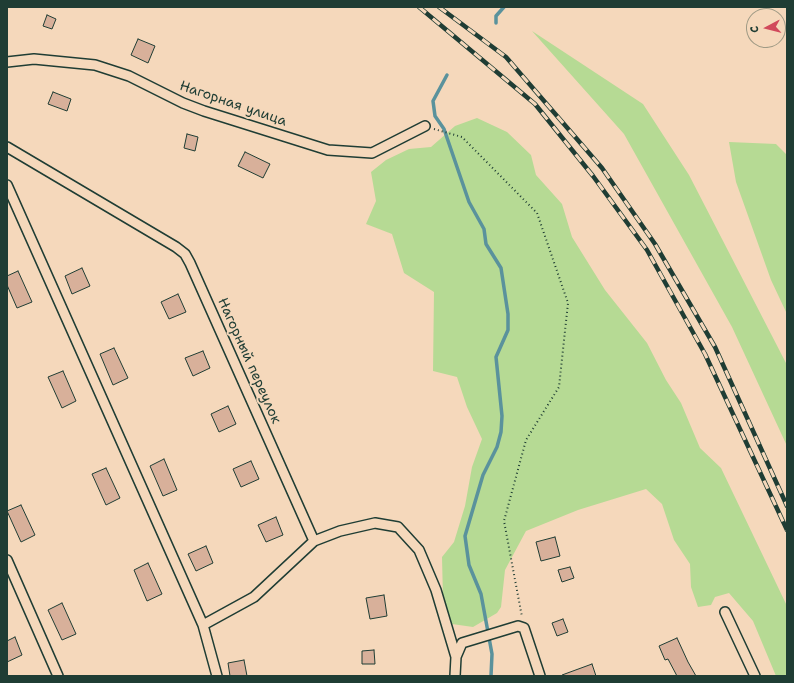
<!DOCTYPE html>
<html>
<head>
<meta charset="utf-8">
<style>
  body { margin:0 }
  #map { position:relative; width:794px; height:683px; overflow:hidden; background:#f5d8bb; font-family:"Shantell Sans",sans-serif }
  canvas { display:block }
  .frame { position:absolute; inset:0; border:8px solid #1f3d34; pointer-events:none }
  .north { position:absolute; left:746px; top:8px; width:40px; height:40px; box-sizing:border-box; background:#f5d8bb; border:1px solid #9f9a85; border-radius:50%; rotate:263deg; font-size:11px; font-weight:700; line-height:16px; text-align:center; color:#1f3d34 }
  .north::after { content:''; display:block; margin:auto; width:14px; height:18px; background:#d1495b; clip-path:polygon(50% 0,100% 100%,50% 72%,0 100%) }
</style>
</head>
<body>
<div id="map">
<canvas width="794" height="683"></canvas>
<div class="frame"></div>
<div class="north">С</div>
</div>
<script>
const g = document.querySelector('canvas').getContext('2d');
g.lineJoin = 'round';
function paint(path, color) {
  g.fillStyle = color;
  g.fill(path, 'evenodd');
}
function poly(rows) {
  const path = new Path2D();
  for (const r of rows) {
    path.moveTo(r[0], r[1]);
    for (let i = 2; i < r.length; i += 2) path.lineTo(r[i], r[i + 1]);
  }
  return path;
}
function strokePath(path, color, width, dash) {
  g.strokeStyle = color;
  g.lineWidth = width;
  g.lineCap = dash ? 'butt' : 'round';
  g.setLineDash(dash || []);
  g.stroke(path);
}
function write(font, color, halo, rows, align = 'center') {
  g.font = font + ' "Shantell Sans",sans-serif';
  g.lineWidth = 4;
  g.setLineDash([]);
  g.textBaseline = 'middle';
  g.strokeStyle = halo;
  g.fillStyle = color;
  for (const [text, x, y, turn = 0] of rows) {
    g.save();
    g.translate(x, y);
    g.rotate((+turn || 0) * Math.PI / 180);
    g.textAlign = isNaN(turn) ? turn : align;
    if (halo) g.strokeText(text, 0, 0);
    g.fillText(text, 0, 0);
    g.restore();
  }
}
paint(poly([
  [532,31,643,104,689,175,787,365,787,446,732,327,624,134],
  [477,118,507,132,531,155,536,175,562,204,572,237,605,290,647,343,666,380,681,403,700,448,721,468,787,606,787,676,776,676,753,621,729,593,715,597,711,605,698,607,691,587,690,564,674,540,662,504,646,489,578,510,526,531,505,570,501,607,497,613,473,627,452,624,443,599,442,557,454,542,465,506,472,467,482,439,467,407,457,377,433,371,434,292,404,273,392,234,366,224,376,201,371,172,386,160,409,149,431,147,455,126],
  [729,142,776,144,787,155,787,314,771,280,736,182]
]), '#b6da94');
strokePath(poly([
  [496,23,496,16,504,7],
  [447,75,433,101,435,116,444,129,469,202,484,229,486,244,501,268,508,314,508,330,496,357,502,416,501,432,497,447,483,475,465,536,469,565,481,594,492,654,491,676]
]), '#5a929c', 3.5);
const building = poly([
  [47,15,56,19,52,29,43,26,47,15],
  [138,39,155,46,148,63,131,55,138,39],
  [53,92,71,99,67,111,48,104,53,92],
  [187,134,198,137,195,151,184,148,187,134],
  [245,152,270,164,263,178,238,166,245,152],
  [82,268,90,286,72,294,65,276,82,268],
  [18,271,32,302,17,308,7,285,7,276,18,271],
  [178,294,186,312,169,319,161,302,178,294],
  [114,348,128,378,113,385,100,354,114,348],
  [203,351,210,368,193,376,185,358,203,351],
  [63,371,76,401,62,408,48,377,63,371],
  [228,406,236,424,219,432,211,414,228,406],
  [164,459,177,490,163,496,150,466,164,459],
  [251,461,259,479,241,487,233,469,251,461],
  [106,468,120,498,106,505,92,474,106,468],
  [21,505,35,535,21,542,7,511,21,505],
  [276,517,283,535,266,542,258,525,276,517],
  [555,537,560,556,541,561,536,542,555,537],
  [206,546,213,563,196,571,188,554,206,546],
  [148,563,162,594,147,601,134,570,148,563],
  [570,567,574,578,562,582,558,570,570,567],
  [384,595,387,616,370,619,366,598,384,595],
  [62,603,76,634,62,640,48,610,62,603],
  [563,619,568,632,557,636,552,623,563,619],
  [15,637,22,655,7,662,7,641,15,637],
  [677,638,688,662,696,676,677,676,668,659,665,660,659,646,677,638],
  [374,650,375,664,362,664,362,651,374,650],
  [244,660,247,676,230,676,228,663,244,660],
  [592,664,596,676,562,676,562,675,592,664]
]);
paint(building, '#d8b09a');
strokePath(building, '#1f3d34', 1);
const street = poly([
  [7,62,34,59,95,65,129,76,183,103,204,111,328,150,372,153,425,126],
  [7,147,176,247,185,254,190,263,314,541,254,597,203,625],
  [7,185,203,625,217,676],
  [314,541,340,531,375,523,398,527,419,550,436,590,456,657],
  [7,560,58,676],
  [725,612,755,676],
  [455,676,456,657,462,643,518,626,524,628,540,676]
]);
strokePath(street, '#1f3d34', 12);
strokePath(poly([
  [434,129,462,137,537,213,568,303,559,387,526,440,504,521,522,617]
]), '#1f3d34', 2, [1, 3]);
strokePath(street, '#f5d8bb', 9);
const rail = poly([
  [419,7,535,104,593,176,647,250,705,354,787,530],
  [439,7,506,57,602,168,655,244,715,347,787,506]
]);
strokePath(rail, '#1f3d34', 4.5);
strokePath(rail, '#f5d8bb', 3, [9]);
write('14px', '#1f3d34', '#f5d8bb', [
  ["Нагорная улица",233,104,19],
  ["Нагорный переулок",249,361,66]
]);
</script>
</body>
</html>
